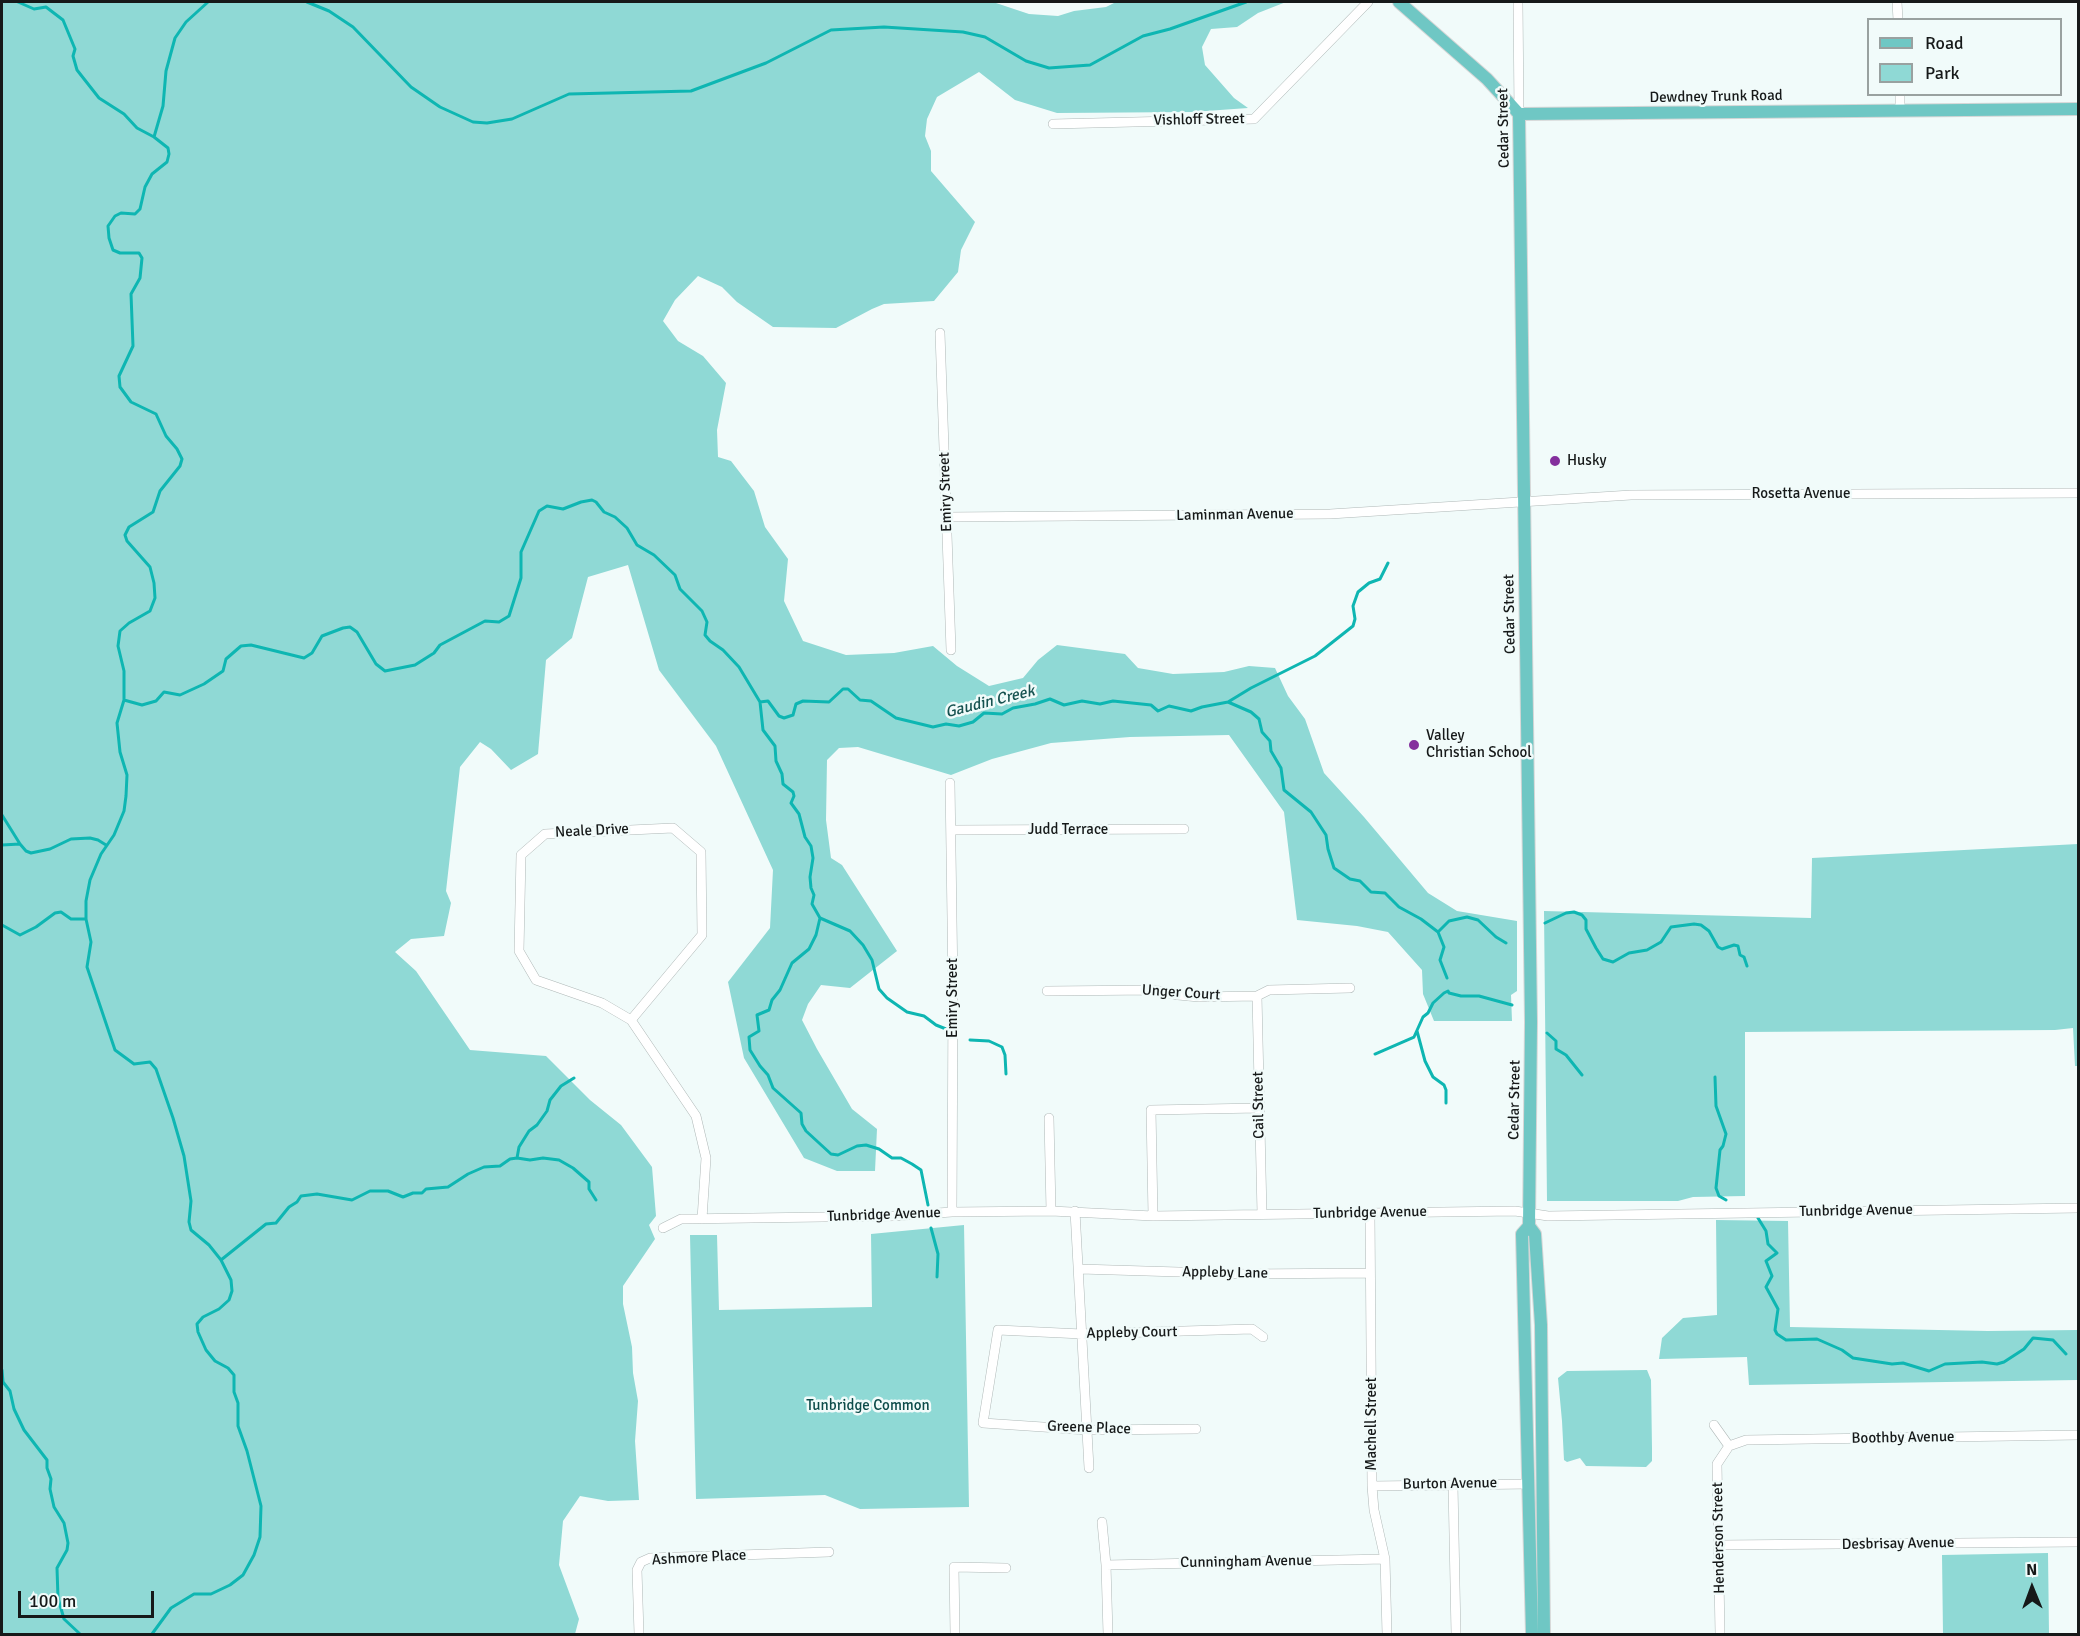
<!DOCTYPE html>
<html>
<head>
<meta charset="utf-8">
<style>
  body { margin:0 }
  #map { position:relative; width:2080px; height:1636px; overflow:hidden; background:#f1fbfa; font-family:Signika,sans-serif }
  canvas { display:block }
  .frame { position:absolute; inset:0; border:3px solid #161919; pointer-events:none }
  .legend { position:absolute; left:1867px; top:18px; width:195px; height:78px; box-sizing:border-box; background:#f1fbfa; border:2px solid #99a1a0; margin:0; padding:8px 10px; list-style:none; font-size:18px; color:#161919 }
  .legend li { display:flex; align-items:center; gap:12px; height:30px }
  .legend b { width:30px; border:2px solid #99a1a0 }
  .north { position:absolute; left:2002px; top:1558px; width:60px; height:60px; -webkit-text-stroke:4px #f1fbfa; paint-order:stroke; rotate:359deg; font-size:16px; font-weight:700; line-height:24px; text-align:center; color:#161919 }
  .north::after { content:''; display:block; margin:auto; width:21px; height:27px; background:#161919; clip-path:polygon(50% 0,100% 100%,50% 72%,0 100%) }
  .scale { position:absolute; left:18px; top:1591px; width:136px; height:27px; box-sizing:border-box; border:3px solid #161919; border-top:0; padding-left:8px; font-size:18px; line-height:21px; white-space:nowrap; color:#161919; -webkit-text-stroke:4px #f1fbfa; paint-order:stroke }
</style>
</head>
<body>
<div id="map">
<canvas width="2080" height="1636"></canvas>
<div class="frame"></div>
<ul class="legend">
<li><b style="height:8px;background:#6fc7c4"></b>Road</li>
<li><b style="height:16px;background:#8fd9d5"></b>Park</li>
</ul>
<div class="north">N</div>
<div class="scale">100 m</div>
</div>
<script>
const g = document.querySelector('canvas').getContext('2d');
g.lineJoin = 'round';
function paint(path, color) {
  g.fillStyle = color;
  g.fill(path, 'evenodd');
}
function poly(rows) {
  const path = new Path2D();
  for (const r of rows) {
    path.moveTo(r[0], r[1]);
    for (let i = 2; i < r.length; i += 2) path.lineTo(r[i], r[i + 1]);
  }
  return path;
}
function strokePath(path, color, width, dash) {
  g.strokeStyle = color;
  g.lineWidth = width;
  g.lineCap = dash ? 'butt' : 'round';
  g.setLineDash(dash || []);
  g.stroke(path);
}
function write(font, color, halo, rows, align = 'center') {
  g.font = font + ' Signika,sans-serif';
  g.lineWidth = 5;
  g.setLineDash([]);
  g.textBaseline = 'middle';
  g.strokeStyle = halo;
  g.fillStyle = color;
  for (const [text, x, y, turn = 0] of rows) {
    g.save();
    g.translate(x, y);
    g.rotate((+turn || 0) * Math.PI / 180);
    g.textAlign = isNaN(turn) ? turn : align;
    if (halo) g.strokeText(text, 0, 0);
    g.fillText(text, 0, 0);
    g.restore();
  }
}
paint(poly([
  [2,2,993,2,1029,14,1058,16,1074,11,1106,7,1116,2,1286,2,1258,13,1237,27,1211,29,1202,47,1205,65,1234,98,1248,108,1192,112,1057,113,1015,100,979,72,937,97,927,119,925,136,931,151,931,171,975,222,961,250,958,272,934,301,884,304,872,309,836,328,773,327,737,302,722,287,698,276,675,300,663,321,678,341,703,356,726,383,717,430,718,457,731,461,754,491,765,527,788,559,784,601,803,641,846,655,894,653,933,646,957,666,989,686,1023,678,1038,660,1057,645,1125,654,1138,668,1173,674,1224,672,1249,666,1275,668,1288,696,1305,719,1324,773,1364,817,1428,893,1457,911,1517,921,1517,991,1511,995,1512,1021,1434,1021,1423,994,1422,970,1388,932,1357,926,1297,920,1284,812,1229,735,1130,737,1051,743,992,759,951,775,858,747,839,748,827,760,826,820,831,858,842,865,897,951,850,988,821,985,808,1004,802,1020,817,1049,852,1109,877,1129,875,1171,837,1171,804,1158,744,1058,728,982,770,928,773,870,716,746,659,670,628,565,588,577,572,638,546,660,538,754,511,770,491,749,480,742,460,767,446,891,451,903,444,936,411,939,395,952,416,971,470,1050,546,1056,590,1100,621,1125,652,1167,656,1216,649,1225,655,1239,623,1286,623,1304,632,1347,633,1373,638,1401,635,1441,639,1500,608,1501,580,1496,563,1521,559,1565,579,1619,575,1634,2,1634],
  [2078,844,2078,1066,2075,1066,2073,1028,2055,1030,1745,1032,1745,1196,1693,1197,1678,1201,1547,1201,1544,911,1811,918,1812,858],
  [1716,1220,1788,1221,1790,1327,1988,1331,2078,1330,2078,1322,2078,1380,1749,1385,1747,1357,1659,1359,1662,1338,1683,1318,1717,1315],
  [964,1225,969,1507,860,1509,825,1495,696,1499,690,1235,717,1235,719,1310,872,1307,871,1234],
  [1647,1370,1651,1380,1652,1449,1652,1461,1646,1467,1586,1466,1580,1458,1567,1462,1564,1460,1562,1421,1558,1378,1567,1371],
  [2048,1553,2049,1634,1943,1634,1942,1555]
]), '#8fd9d5');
strokePath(poly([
  [18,2,34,9,46,7,63,20,75,49,73,56,77,70,99,98,124,114,137,128,154,137,168,148,169,154,167,162,152,174,145,187,140,209,135,214,121,213,115,216,108,226,109,238,113,250,120,253,139,253,142,258,140,278,131,294,133,346,119,376,120,387,131,402,156,414,166,436,177,449,182,459,180,466,160,491,153,512,129,527,125,535,127,541,150,567,154,583,155,598,150,611,129,623,120,631,118,646,124,671,124,700,117,723,120,752,127,775,126,796,124,811,114,835,101,854,90,880,86,901,86,919,91,942,87,967,115,1050,134,1064,150,1062,156,1069,173,1118,184,1156,191,1201,189,1222,191,1230,209,1245,221,1260,231,1280,232,1291,229,1300,219,1309,203,1317,197,1324,198,1332,206,1350,215,1361,228,1368,234,1375,234,1392,238,1403,238,1426,247,1451,261,1506,260,1537,254,1555,243,1575,230,1585,211,1594,194,1594,171,1608,152,1634],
  [307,2,329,11,353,27,411,87,440,107,473,122,487,123,512,119,569,94,691,91,766,63,831,30,884,27,963,32,985,37,1026,61,1049,68,1090,65,1143,36,1170,29,1246,2],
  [154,137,163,106,166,71,175,38,186,22,208,2],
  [124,700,142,705,156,701,164,692,180,695,204,684,223,671,226,659,241,646,251,645,304,658,312,653,322,636,343,628,350,627,357,632,376,664,385,671,415,665,434,653,440,645,485,621,499,622,509,616,521,578,521,552,539,511,547,506,563,509,581,502,592,500,596,502,604,512,615,517,627,528,637,545,654,555,675,575,680,589,702,611,707,622,705,635,710,641,723,650,739,667,760,702,768,701,779,716,784,718,793,715,796,704,803,701,829,702,843,689,848,689,860,700,871,701,896,718,933,727,946,724,959,726,973,722,984,713,1002,714,1013,708,1035,704,1050,699,1064,705,1082,701,1100,704,1113,701,1151,705,1158,711,1169,706,1191,711,1202,707,1228,702,1251,712,1259,719,1262,732,1270,741,1271,751,1281,768,1284,790,1311,812,1326,835,1328,849,1334,868,1350,879,1360,881,1371,892,1385,893,1399,907,1421,919,1438,932,1444,947,1440,960,1447,978],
  [760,702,763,730,775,746,776,761,782,774,783,784,793,792,794,796,791,803,799,814,805,837,811,846,813,858,810,877,811,888,814,895,812,904,820,918,816,935,809,949,792,963,780,990,772,1000,769,1010,757,1015,759,1031,749,1037,750,1050,760,1066,768,1075,773,1088,801,1113,802,1124,806,1131,831,1154,838,1155,857,1146,866,1145,879,1149,892,1158,901,1158,912,1164,921,1170,928,1205],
  [1228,702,1251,688,1315,656,1353,626,1355,619,1353,606,1358,592,1369,583,1380,579,1388,563],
  [2,815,20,844,26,851,31,853,50,849,71,839,90,838,98,840,106,845],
  [2,845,20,844],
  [820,918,850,931,863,945,872,960,879,989,887,998,907,1012,924,1016,936,1025,946,1029],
  [1545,923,1566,913,1574,912,1582,915,1586,920,1586,929,1596,948,1603,959,1613,962,1629,953,1647,950,1661,942,1671,927,1694,924,1701,925,1709,931,1718,947,1722,949,1734,945,1738,946,1740,955,1744,957,1747,966],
  [2,925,20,935,36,927,55,913,61,912,71,919,86,919],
  [1438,932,1449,921,1467,917,1478,920,1496,937,1506,943],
  [1448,991,1449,993,1461,996,1479,996,1512,1005],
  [1417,1031,1425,1061,1433,1077,1444,1085,1446,1090,1446,1103],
  [1547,1033,1556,1041,1556,1049,1566,1055,1582,1075],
  [970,1040,989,1041,1002,1047,1005,1055,1006,1074],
  [1375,1054,1414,1037,1423,1017,1428,1013,1433,1003,1444,993,1448,991],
  [1715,1077,1716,1106,1726,1134,1723,1146,1720,1150,1716,1188,1719,1196,1726,1200],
  [517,1158,519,1147,529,1131,537,1125,547,1111,550,1100,561,1086,574,1078],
  [1758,1218,1766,1231,1768,1244,1777,1253,1766,1261,1772,1276,1766,1287,1778,1309,1775,1330,1777,1334,1786,1340,1817,1339,1842,1350,1853,1358,1892,1364,1903,1363,1929,1371,1945,1364,1982,1362,1997,1364,2004,1362,2024,1349,2033,1338,2053,1340,2066,1354],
  [931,1228,938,1254,937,1277],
  [221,1260,266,1224,276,1223,289,1207,297,1202,301,1196,317,1194,352,1200,370,1191,388,1191,403,1197,413,1193,422,1193,426,1189,448,1187,468,1174,484,1167,500,1166,510,1159,517,1158,530,1160,543,1158,559,1160,573,1168,589,1182,589,1189,596,1200],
  [2,1370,3,1382,10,1391,14,1409,24,1430,47,1460,47,1468,51,1479,50,1489,54,1507,64,1523,68,1543,67,1550,57,1568,58,1598,64,1619,80,1634]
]), '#0eb6b2', 3);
const minor = poly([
  [1518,2,1519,114],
  [1897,2,1898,20],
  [1900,94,1900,111],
  [1053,124,1254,119,1368,2],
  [940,333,951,650],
  [946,517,1330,514,1631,495,2078,493],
  [950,783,953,987,952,1212],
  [952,830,1184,829],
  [1047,991,1154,990,1178,995,1199,997,1257,996,1269,990,1350,988],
  [1257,996,1262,1214],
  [631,1020,702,935,701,852,673,828,545,834,521,855,519,951,536,980,602,1003,631,1020,696,1116,706,1158,702,1219],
  [1049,1118,1051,1211],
  [1075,1211,1089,1468],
  [1370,1213,1372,1486,1374,1510,1385,1559,1387,1634],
  [1153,1216,1151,1110,1259,1108],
  [663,1228,681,1219,894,1216,952,1212,1051,1211,1153,1216,1515,1211,1548,1216,2078,1208],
  [1080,1269,1245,1274,1370,1273],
  [1714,1425,1729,1446],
  [1196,1429,1088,1430,983,1423,998,1330,1082,1334,1252,1329,1263,1337],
  [1729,1446,1746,1440,2078,1435],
  [1453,1485,1456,1634],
  [1372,1486,1529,1484],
  [1102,1522,1106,1565,1108,1634],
  [1718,1545,2078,1542],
  [1106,1565,1385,1559],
  [639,1634,637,1570,641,1562,650,1558,829,1552],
  [955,1634,954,1567,1006,1568],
  [1720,1634,1717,1464,1729,1446]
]);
const major = poly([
  [1399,2,1487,79,1519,114,2078,109],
  [1519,114,1531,1022,1529,1226,1522,1234,1532,1634],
  [1529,1226,1535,1234,1541,1325,1544,1634]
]);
strokePath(minor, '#afb8b7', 10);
strokePath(major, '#d5d6d6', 14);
strokePath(minor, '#fff', 9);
strokePath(major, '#6fc7c4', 12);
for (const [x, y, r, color] of [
  [1555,461,6,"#842f9d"],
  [1414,745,6,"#842f9d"]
]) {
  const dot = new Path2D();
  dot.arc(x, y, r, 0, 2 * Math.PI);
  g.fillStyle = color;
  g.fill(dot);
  strokePath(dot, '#f1fbfa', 2);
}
write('15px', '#161919', '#f1fbfa', [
  ["Dewdney Trunk Road",1716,97,-1],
  ["Vishloff Street",1199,120,-1],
  ["Cedar Street",1504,128,-91],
  ["Emiry Street",946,492,-92],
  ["Rosetta Avenue",1801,494],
  ["Laminman Avenue",1235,515,-1],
  ["Cedar Street",1510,614,-91],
  ["Judd Terrace",1068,830],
  ["Neale Drive",592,831,-3],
  ["Unger Court",1181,993,4],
  ["Emiry Street",953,998,-90],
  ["Cedar Street",1515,1100,-89],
  ["Cail Street",1259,1105,-91],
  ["Tunbridge Avenue",1856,1211,-1],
  ["Tunbridge Avenue",1370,1213,-1],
  ["Tunbridge Avenue",884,1215,-2],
  ["Appleby Lane",1225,1273,1],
  ["Appleby Court",1132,1333,-1],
  ["Machell Street",1372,1424,-90],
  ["Greene Place",1089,1428,2],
  ["Boothby Avenue",1903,1438,-1],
  ["Burton Avenue",1450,1484,-1],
  ["Henderson Street",1719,1538,-91],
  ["Desbrisay Avenue",1898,1544,-1],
  ["Ashmore Place",699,1558,-3],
  ["Cunningham Avenue",1246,1562,-1]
]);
write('15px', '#161919', '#f1fbfa', [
  ["Husky",1567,461],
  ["Valley",1426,736],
  ["Christian School",1426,753]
], 'left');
write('15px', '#0c4b49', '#f1fbfa', [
  ["Tunbridge Common",868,1406]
]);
write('italic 16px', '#165250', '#f1fbfa', [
  ["Gaudin Creek",990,702,-14]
]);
</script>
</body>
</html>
